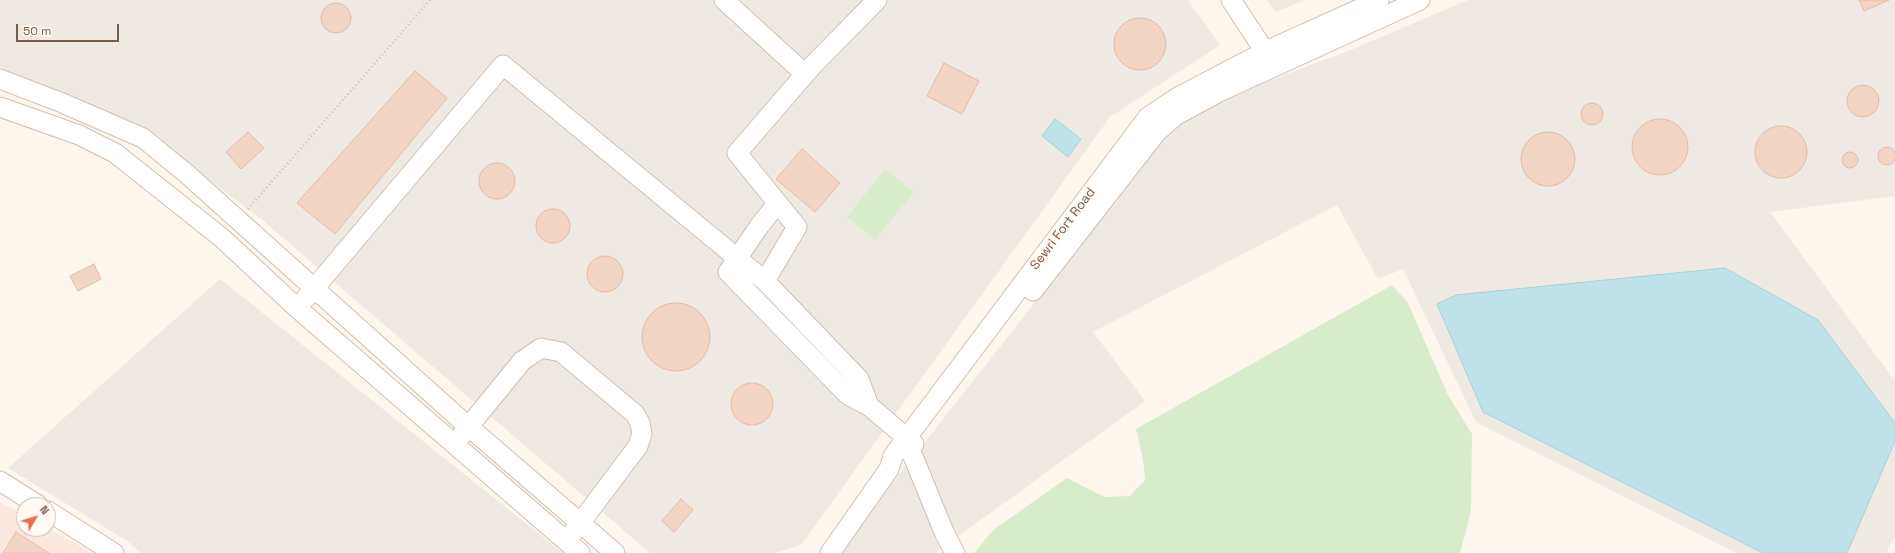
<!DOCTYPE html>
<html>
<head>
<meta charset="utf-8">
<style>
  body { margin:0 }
  #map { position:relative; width:1895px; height:553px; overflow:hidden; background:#fdf6ec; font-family:"Space Grotesk",sans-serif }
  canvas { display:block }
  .north { position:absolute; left:16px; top:497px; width:40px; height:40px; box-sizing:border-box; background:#fffaf3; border:1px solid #cabbb1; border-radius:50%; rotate:51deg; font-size:11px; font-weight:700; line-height:16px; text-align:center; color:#7a5c4d }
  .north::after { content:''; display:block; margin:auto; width:14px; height:18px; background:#e76f51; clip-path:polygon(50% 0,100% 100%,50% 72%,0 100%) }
  .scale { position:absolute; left:16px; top:24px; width:103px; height:18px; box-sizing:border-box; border:2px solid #7a5c4d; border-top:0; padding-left:5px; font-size:12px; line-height:14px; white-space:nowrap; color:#7a5c4d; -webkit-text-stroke:3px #fffaf3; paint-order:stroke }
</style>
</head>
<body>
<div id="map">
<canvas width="1895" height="553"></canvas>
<div class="north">N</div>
<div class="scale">50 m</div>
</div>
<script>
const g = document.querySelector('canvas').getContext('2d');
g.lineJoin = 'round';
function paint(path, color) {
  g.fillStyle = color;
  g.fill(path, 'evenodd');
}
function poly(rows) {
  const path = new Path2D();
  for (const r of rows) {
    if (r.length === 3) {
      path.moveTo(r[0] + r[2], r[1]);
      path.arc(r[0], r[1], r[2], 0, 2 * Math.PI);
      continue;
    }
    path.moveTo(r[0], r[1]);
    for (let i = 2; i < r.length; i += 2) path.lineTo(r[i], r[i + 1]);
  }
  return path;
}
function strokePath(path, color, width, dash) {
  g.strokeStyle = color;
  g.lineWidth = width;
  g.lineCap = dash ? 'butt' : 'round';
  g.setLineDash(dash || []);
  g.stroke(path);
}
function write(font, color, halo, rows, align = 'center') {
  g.font = font + ' "Space Grotesk",sans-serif';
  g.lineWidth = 4;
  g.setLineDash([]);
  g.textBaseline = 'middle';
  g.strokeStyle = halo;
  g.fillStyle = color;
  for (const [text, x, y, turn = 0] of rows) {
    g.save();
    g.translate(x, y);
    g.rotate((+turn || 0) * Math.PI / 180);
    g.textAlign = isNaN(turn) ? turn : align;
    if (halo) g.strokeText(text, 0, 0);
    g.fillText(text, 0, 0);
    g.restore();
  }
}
paint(poly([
  [0,502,24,515,24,529,48,528,93,553,0,553]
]), '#fde8e0');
paint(poly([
  [0,0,1188,0,1220,45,1110,117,801,545,774,553,650,553,261,219,138,126,0,80],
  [1267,0,1305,0,1275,12],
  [1468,0,1895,0,1895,196,1770,212,1895,381,1895,536,1886,553,1736,553,1476,422,1403,269,1378,279,1337,205,1093,332,1145,401,935,553,837,553,1052,281,1163,133,1191,110,1351,50],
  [220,279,563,553,564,553,142,553,127,541,8,468]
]), '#efe9e4');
paint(poly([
  [885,169,914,192,875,240,847,217],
  [1392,285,1408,303,1448,395,1472,434,1471,511,1460,553,974,553,993,530,1067,478,1104,497,1130,496,1145,480,1143,459,1136,429]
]), '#d8ecc9');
const water = poly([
  [1055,119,1081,139,1068,157,1042,136,1055,119],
  [1725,268,1818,320,1895,423,1895,441,1847,553,1763,553,1483,412,1437,304,1456,295,1725,268]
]);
paint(water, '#bfe3e8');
strokePath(water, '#a5d3da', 1);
const building = poly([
  [1859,0,1889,0,1864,11,1859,0],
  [336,18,15],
  [1140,44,26],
  [944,63,979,81,962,114,927,96,944,63],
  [415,71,447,98,335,234,297,203,415,71],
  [1863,101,16],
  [1592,114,11],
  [1660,147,28],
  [1781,152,26],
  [1548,159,27],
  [248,132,264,148,241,169,226,152,248,132],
  [1887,156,9],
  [802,149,840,183,815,212,776,179,802,149],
  [1850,160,8],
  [497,181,18],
  [553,226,17],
  [605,274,18],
  [94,264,101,279,78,291,70,276,94,264],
  [676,337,34],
  [752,404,21],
  [681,499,693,510,674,532,662,521,681,499],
  [16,532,49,553,3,553,16,532]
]);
paint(building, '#f3d5c3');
strokePath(building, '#e6bba3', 1);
const minor = poly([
  [724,0,805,74],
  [1231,0,1272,62],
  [0,79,60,102,143,138,188,175,461,420,615,553],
  [0,107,79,135,115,153,222,238,297,308,580,553],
  [777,204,760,225,728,272,848,395,869,406,914,444],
  [1033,291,1156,133,1175,116,1221,91,1420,0],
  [306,298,503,65,765,281],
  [869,406,859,379,765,281,797,227,737,153,813,65,877,0],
  [461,436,522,361,541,348,561,352,635,414,640,423,642,434,638,446,572,534],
  [902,444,910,449,944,532,955,553],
  [0,481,38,505],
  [48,511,114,553],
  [830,553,889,469,893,456,1148,117,1178,97,1266,51,1379,0]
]);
strokePath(minor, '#d1beb0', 21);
strokePath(poly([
  [248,209,430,0]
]), '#d9b8a5', 2.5, [1, 3]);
strokePath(minor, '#fff', 19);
write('13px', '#7a5c4d', '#fffaf3', [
  ["Sewri Fort Road",1063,229,-53]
]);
</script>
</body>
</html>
